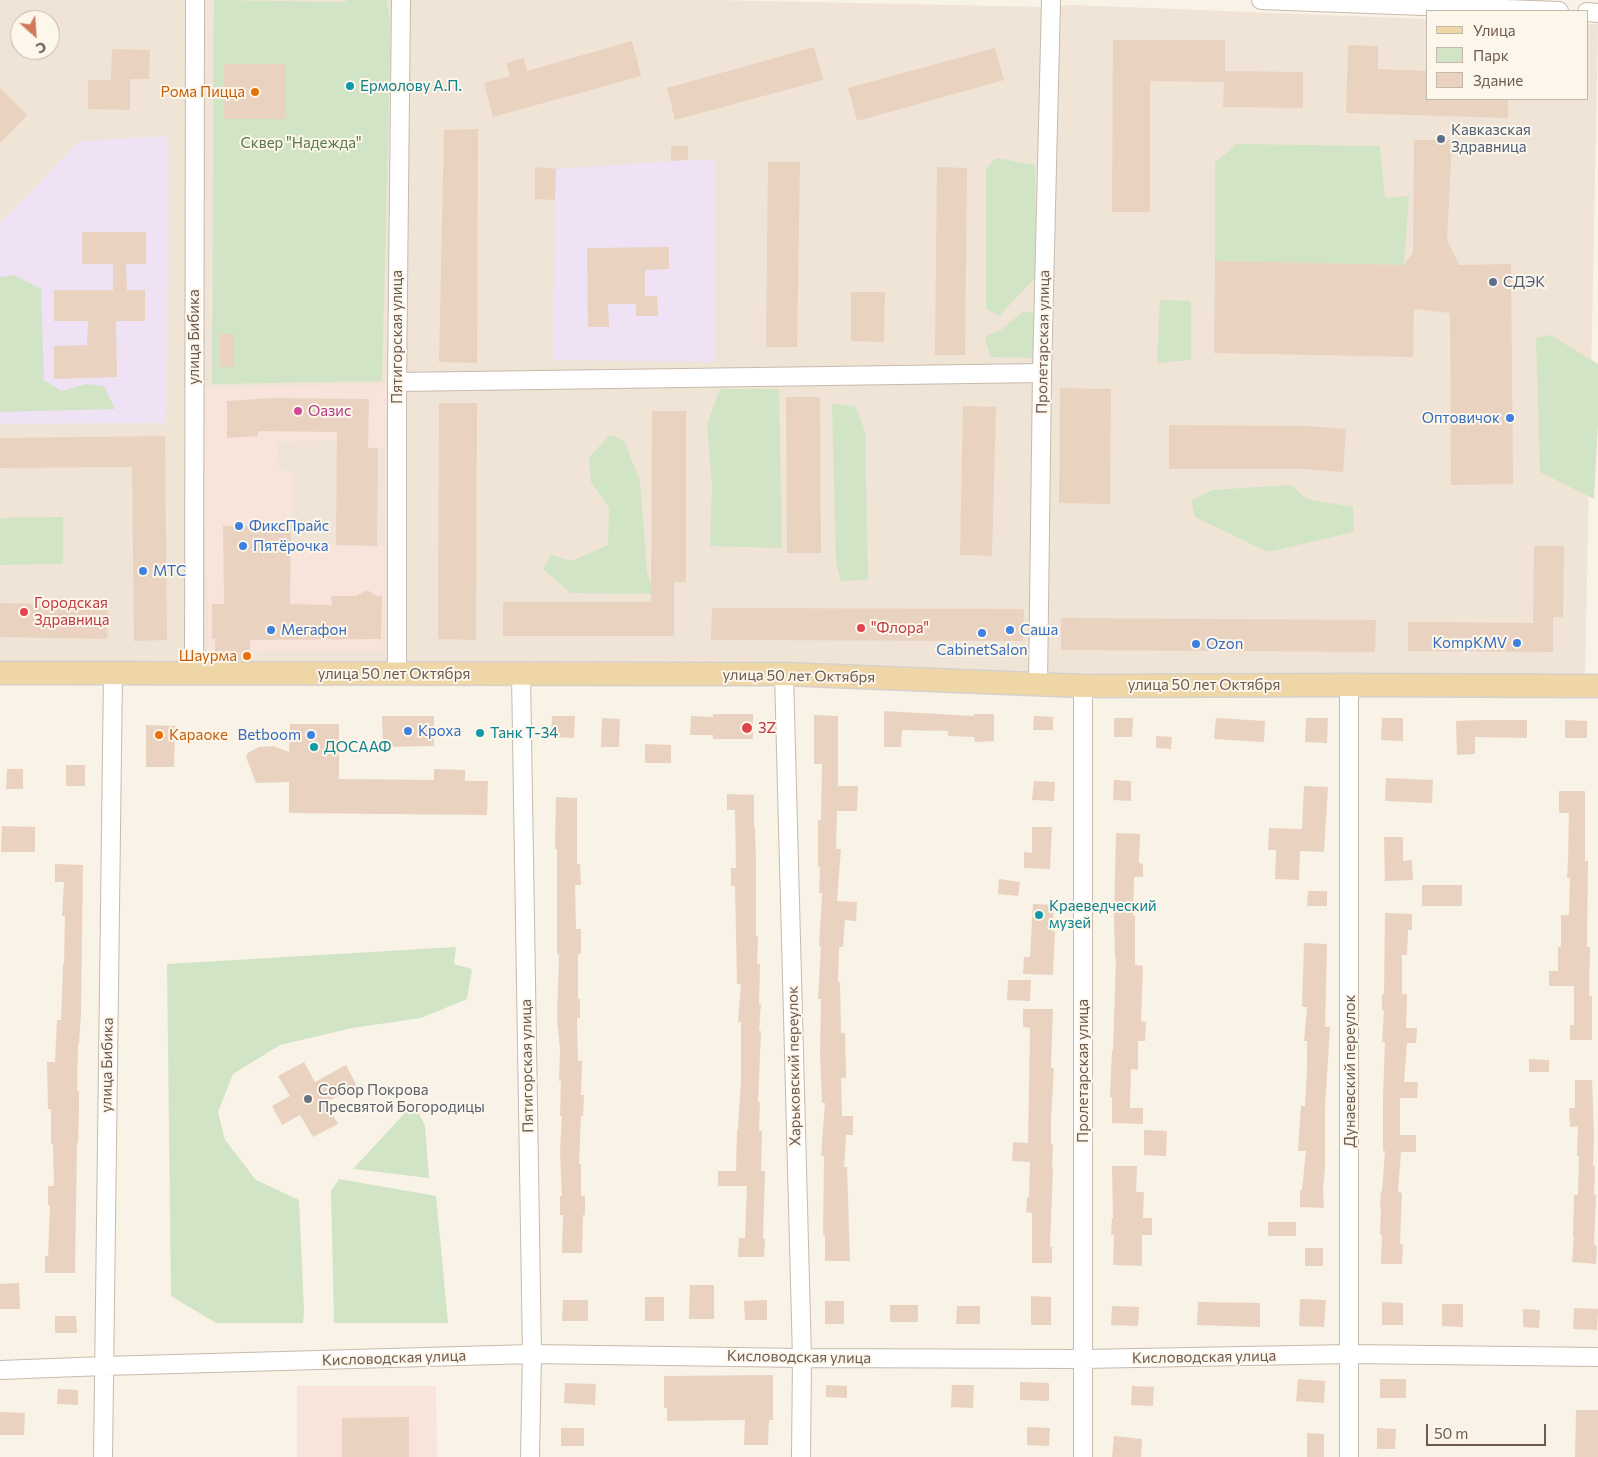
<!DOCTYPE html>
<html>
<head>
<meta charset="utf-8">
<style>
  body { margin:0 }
  #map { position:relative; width:1598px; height:1457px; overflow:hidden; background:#f9f2e6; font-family:Commissioner,sans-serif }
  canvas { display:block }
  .legend { position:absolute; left:1426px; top:10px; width:162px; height:90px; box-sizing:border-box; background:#fcf6eb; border:1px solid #c3b8ac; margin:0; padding:6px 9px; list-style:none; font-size:15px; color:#6e5a4e }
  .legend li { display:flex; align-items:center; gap:10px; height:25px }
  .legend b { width:25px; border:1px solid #c3b8ac }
  .north { position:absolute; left:10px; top:10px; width:50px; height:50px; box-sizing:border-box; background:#fcf6eb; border:1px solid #c3b8ac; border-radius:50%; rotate:154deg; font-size:14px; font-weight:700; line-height:20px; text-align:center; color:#6e5a4e }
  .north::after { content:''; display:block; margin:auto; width:18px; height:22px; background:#d2795c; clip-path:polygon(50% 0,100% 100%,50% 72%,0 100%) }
  .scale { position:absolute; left:1426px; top:1424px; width:120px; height:22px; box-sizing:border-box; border:2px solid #6e5a4e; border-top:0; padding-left:6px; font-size:15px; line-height:18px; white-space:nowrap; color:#6e5a4e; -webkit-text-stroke:4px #fcf6eb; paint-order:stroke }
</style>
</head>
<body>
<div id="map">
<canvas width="1598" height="1457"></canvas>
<ul class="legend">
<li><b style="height:6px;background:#efd6a7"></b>Улица</li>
<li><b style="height:14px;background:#d2e4c6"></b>Парк</li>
<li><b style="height:14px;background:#ead2c1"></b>Здание</li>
</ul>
<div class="north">С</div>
<div class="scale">50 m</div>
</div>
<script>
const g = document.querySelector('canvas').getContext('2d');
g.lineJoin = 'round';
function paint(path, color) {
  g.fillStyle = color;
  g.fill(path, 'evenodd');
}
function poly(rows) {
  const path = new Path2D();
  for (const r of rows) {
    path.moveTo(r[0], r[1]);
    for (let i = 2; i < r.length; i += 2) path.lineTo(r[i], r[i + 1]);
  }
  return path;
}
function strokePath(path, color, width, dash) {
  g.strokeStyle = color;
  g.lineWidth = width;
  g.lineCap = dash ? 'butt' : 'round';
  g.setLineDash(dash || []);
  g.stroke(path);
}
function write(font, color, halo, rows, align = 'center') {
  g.font = font + ' Commissioner,sans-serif';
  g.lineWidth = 4;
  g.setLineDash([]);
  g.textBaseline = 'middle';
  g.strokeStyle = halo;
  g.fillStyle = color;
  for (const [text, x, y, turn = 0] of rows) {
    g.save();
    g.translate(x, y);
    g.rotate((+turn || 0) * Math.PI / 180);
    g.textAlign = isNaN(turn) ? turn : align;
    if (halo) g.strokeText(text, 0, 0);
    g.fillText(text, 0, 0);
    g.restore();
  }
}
paint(poly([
  [0,0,710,0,1046,7,1072,5,1427,19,1427,99,1587,99,1587,24,1598,24,1585,678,0,671],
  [20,20,50,20,50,50,20,50]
]), '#efe4d5');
paint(poly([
  [387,384,386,448,368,448,368,440,278,442,279,470,292,470,291,545,386,545,383,650,257,650,257,670,209,670,202,388],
  [297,1386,436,1386,437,1457,297,1457]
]), '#f8e4db');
paint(poly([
  [168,136,166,423,0,424,0,223,80,141],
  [688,160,715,160,715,362,553,360,556,169]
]), '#efe2f5');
paint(poly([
  [214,0,345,2,346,0,387,0,390,19,390,58,382,381,212,384],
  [1236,144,1380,146,1385,198,1409,196,1404,265,1216,261,1215,274,1215,163],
  [996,158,1035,165,1036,277,999,316,986,309,986,169],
  [14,275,41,289,44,380,61,391,86,384,104,386,115,409,0,412,0,277],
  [1160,300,1191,301,1191,360,1157,363],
  [1023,312,1036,313,1036,358,990,357,985,337,1002,329],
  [1550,335,1598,364,1598,423,1594,499,1540,472,1536,338],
  [720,389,779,389,782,548,710,546,712,485,707,424],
  [832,404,855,406,865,431,868,580,841,581,836,563],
  [610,435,624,441,640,481,647,572,654,594,571,593,543,569,551,555,571,561,608,545,609,508,591,482,589,457],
  [1290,485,1307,499,1353,507,1354,532,1268,552,1195,517,1191,500,1213,490],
  [63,517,63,564,0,565,0,518],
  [456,947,454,964,472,969,467,999,421,1018,352,1028,280,1045,233,1074,218,1112,225,1140,256,1180,299,1200,304,1311,303,1323,216,1323,171,1296,167,964],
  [414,1103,425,1126,429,1178,353,1169],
  [339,1179,436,1196,448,1323,334,1323,331,1191]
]), '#d2e4c6');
paint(poly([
  [1113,40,1225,40,1225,71,1303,72,1303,108,1223,107,1224,82,1150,81,1150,212,1112,212],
  [632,41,641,76,493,117,484,83,510,76,506,63,524,58,527,71],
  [1348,45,1378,46,1378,69,1427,71,1427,99,1508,99,1508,118,1346,113],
  [814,47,823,80,675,120,667,88],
  [995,48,1004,80,857,121,848,88],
  [112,49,150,50,149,79,130,79,130,110,88,109,88,80,111,80],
  [224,64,286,64,285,119,224,119],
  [0,88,27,115,0,143],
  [478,129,477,363,439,362,444,130],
  [1414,140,1452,140,1447,240,1459,265,1511,264,1513,484,1451,485,1450,313,1414,309,1413,357,1214,353,1215,261,1404,265,1413,252],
  [671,146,688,146,688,160,671,161],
  [768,162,800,162,797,347,766,347],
  [535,167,556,169,555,200,535,199],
  [937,167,967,168,965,355,935,355],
  [82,232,146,232,146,264,126,264,127,290,145,290,145,321,116,321,117,377,54,379,54,346,87,345,88,321,54,321,54,290,113,290,113,264,82,264],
  [669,247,669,269,645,270,645,296,657,296,658,316,636,316,636,304,608,304,609,327,588,327,587,248],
  [851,292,885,292,884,342,851,341],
  [220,334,234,334,234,367,220,367],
  [1060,388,1111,389,1110,504,1059,503],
  [786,397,820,397,821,553,787,553],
  [271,398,369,399,368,448,378,448,377,546,336,545,337,432,258,431,258,436,227,438,227,401],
  [439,403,477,403,476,640,438,639],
  [963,406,996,407,992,556,960,555],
  [652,411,686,411,686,582,674,582,674,636,503,636,503,602,651,602],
  [1169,425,1306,426,1346,429,1343,472,1303,469,1169,469],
  [165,436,167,640,134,641,132,467,0,468,0,438],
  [291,525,290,604,332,605,331,596,356,596,367,590,377,596,382,596,381,639,250,640,250,660,228,660,228,657,215,657,215,639,212,639,212,604,224,604,223,526],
  [1534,546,1564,546,1563,617,1553,617,1553,652,1408,651,1408,622,1533,623],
  [0,603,108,605,107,639,0,637],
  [712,608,1024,609,1023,641,711,640],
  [1061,618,1376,620,1375,652,1061,650],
  [884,711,974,716,974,714,994,714,994,741,975,742,974,737,948,736,948,731,902,730,901,747,884,747],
  [713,714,753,714,753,739,713,739,713,735,690,735,691,716,713,717],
  [814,715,838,716,838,786,858,786,857,811,837,811,836,849,841,849,837,901,857,902,856,921,845,920,843,947,839,947,838,982,840,982,841,1033,845,1033,846,1078,841,1078,842,1116,853,1116,853,1135,846,1135,844,1167,847,1167,850,1261,825,1261,825,1235,823,1235,824,1156,821,1156,825,1103,822,1103,820,1053,821,999,818,999,821,946,819,946,822,893,819,893,820,867,818,867,818,820,821,820,822,764,814,764],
  [382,716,434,716,434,746,383,747],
  [552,716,575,716,574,738,551,737],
  [1034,716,1053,717,1053,730,1033,730],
  [602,718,620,719,619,747,601,747],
  [1114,718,1133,718,1132,737,1114,737],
  [1216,718,1265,721,1264,742,1214,739],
  [1306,718,1328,718,1327,743,1305,742],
  [1382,718,1403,718,1403,741,1381,740],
  [1482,720,1527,720,1527,738,1475,737,1475,754,1457,755,1456,721],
  [1565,720,1587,721,1587,738,1565,738],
  [290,724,339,724,339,779,434,780,434,769,465,770,465,781,488,781,487,815,289,813,289,782,256,783,246,757,248,753,259,747,273,746,289,752],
  [146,725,175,726,174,767,146,767],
  [1156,736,1172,737,1171,749,1156,748],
  [645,744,671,745,671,763,645,763],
  [66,765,85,765,85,786,66,786],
  [7,769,23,769,23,789,6,789],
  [1386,778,1433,780,1432,803,1385,801],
  [1114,780,1131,781,1131,801,1113,800],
  [1034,781,1055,782,1054,801,1032,800],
  [1304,786,1328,787,1324,852,1300,851,1299,880,1275,879,1276,850,1268,850,1269,828,1302,829],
  [1559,791,1585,791,1585,861,1588,861,1587,947,1590,947,1589,996,1592,996,1592,1040,1570,1040,1570,1025,1574,1025,1574,986,1549,986,1549,971,1558,971,1558,947,1561,947,1561,915,1569,915,1570,878,1567,878,1568,861,1569,813,1559,813],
  [727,794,754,795,754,827,755,827,756,859,756,936,758,936,757,964,760,964,759,1004,761,1004,759,1031,761,1031,758,1102,760,1102,759,1131,762,1131,761,1171,765,1171,763,1239,765,1239,764,1257,738,1257,739,1238,745,1238,747,1186,718,1186,718,1171,736,1171,737,1130,738,1130,741,1080,741,1022,738,1022,741,984,737,984,735,886,731,886,731,868,736,868,735,810,727,810],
  [556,797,577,798,577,864,580,864,581,885,575,885,576,929,581,929,581,954,578,954,578,999,580,999,580,1018,577,1018,578,1061,582,1061,581,1095,584,1095,583,1116,581,1116,579,1164,581,1164,581,1196,585,1196,585,1215,583,1215,582,1253,562,1253,563,1215,560,1215,560,1196,562,1196,560,1151,562,1116,560,1116,561,1081,559,1081,560,1049,557,1018,559,954,557,954,557,849,555,849],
  [2,826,35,827,35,852,1,852],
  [1032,827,1052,827,1050,869,1024,868,1024,852,1032,853],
  [1116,833,1140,834,1139,863,1143,864,1143,877,1134,877,1133,915,1135,915,1135,965,1143,966,1141,1021,1146,1022,1145,1041,1138,1041,1138,1070,1131,1069,1130,1108,1143,1108,1143,1124,1112,1123,1112,1097,1110,1097,1112,1051,1113,1051,1116,958,1115,958,1114,915],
  [1384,837,1403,837,1403,861,1412,860,1413,880,1385,881],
  [55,864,83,865,81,1014,79,1044,78,1043,77,1091,79,1091,79,1109,78,1143,77,1143,75,1273,45,1273,45,1256,48,1256,50,1205,48,1205,48,1186,54,1186,53,1144,51,1144,51,1109,48,1109,47,1062,55,1062,57,1020,61,1020,63,964,64,964,65,916,62,916,64,882,55,882],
  [999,879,1020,882,1018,896,998,894],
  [1422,885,1462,885,1462,906,1422,906],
  [1308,891,1327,891,1327,906,1307,906],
  [1033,904,1054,905,1052,931,1055,931,1053,975,1023,974,1024,957,1030,957],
  [1385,913,1412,914,1412,930,1408,930,1407,955,1402,955,1402,994,1407,994,1406,1028,1417,1028,1416,1043,1407,1043,1404,1082,1418,1082,1417,1098,1400,1098,1400,1135,1416,1135,1416,1152,1401,1152,1398,1192,1402,1193,1400,1244,1403,1244,1402,1264,1381,1264,1382,1235,1380,1235,1381,1207,1380,1207,1381,1191,1382,1192,1385,1151,1383,1151,1383,1098,1385,1042,1382,1042,1384,1010,1382,1010,1382,994,1384,994],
  [1304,943,1327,944,1325,1027,1330,1027,1325,1107,1325,1167,1323,1190,1324,1208,1300,1207,1300,1190,1302,1190,1306,1151,1298,1151,1301,1106,1305,1106,1307,1067,1307,1041,1304,1041,1307,1007,1302,1007],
  [1008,980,1031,980,1030,1001,1007,1000],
  [1023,1009,1053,1009,1051,1068,1054,1068,1051,1119,1051,1144,1053,1144,1052,1167,1053,1167,1050,1247,1052,1247,1052,1263,1032,1263,1032,1213,1026,1212,1027,1197,1029,1197,1030,1162,1012,1161,1013,1142,1028,1143,1030,1028,1023,1027],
  [1529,1059,1549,1060,1549,1072,1529,1072],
  [304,1062,315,1082,346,1065,357,1086,326,1102,338,1124,313,1137,300,1115,282,1125,272,1106,290,1096,278,1076],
  [1575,1080,1592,1080,1594,1135,1593,1166,1595,1166,1594,1195,1596,1195,1594,1245,1597,1246,1596,1264,1572,1262,1574,1236,1573,1236,1574,1195,1578,1195,1579,1156,1577,1156,1578,1126,1570,1127,1569,1108,1575,1108],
  [1144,1130,1167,1131,1166,1156,1144,1155],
  [1112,1166,1137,1166,1136,1192,1144,1192,1143,1218,1152,1218,1152,1235,1142,1235,1142,1266,1113,1265,1114,1235,1111,1235,1112,1218,1113,1218],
  [1268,1222,1296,1222,1296,1236,1268,1236],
  [1305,1248,1323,1248,1323,1266,1305,1266],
  [19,1283,20,1309,0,1309,0,1284],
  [690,1285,714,1285,714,1319,689,1319],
  [1031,1296,1051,1297,1051,1325,1031,1325],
  [645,1297,664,1297,664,1321,645,1321],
  [1300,1299,1326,1300,1324,1327,1299,1326],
  [563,1300,588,1300,588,1321,562,1321],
  [767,1300,767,1320,745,1320,744,1301],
  [825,1301,844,1301,844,1324,825,1324],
  [1198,1302,1260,1303,1260,1327,1197,1325],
  [1382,1302,1403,1303,1403,1325,1382,1325],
  [1442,1304,1463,1304,1463,1327,1442,1326],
  [890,1305,918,1305,918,1322,890,1322],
  [957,1306,980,1306,980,1324,956,1324],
  [1112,1306,1139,1307,1138,1326,1111,1325],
  [1574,1308,1598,1309,1597,1330,1573,1329],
  [1523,1309,1540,1310,1539,1328,1523,1327],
  [55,1316,76,1316,77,1333,55,1333],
  [773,1375,773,1420,769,1420,768,1445,744,1445,745,1420,667,1421,667,1408,664,1408,664,1376],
  [1298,1379,1325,1381,1324,1403,1296,1401],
  [1380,1379,1406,1379,1406,1398,1380,1398],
  [1020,1382,1049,1383,1049,1401,1020,1400],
  [565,1383,596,1384,595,1405,564,1403],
  [826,1385,847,1386,847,1398,826,1397],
  [952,1385,974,1385,973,1408,951,1407],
  [1132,1386,1154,1387,1153,1406,1131,1405],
  [58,1389,78,1390,78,1405,57,1404],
  [1576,1410,1598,1410,1598,1457,1575,1457],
  [0,1412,25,1413,24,1435,0,1435],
  [409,1417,409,1457,342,1457,342,1418],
  [1027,1427,1050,1428,1049,1446,1027,1445],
  [561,1428,584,1428,584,1446,561,1446],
  [1377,1428,1396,1429,1395,1449,1377,1449],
  [1307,1433,1324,1434,1324,1457,1307,1457],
  [1114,1436,1142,1439,1141,1457,1112,1457]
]), '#ead2c1');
const minor = poly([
  [1261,0,1559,11],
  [1587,12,1598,13],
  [397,382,1042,373],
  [397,673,397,382,401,0],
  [194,674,195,0],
  [521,674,532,1354,530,1457],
  [784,674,802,1358,801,1457],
  [1038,684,1042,373,1051,0],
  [0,1370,104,1366,532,1354,802,1358,1083,1359,1350,1354,1598,1357],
  [103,1457,113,673],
  [1083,1457,1083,686],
  [1349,1457,1349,685]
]);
const major = poly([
  [0,673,784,674,1083,686,1349,685,1598,686]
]);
strokePath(minor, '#c8baad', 20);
strokePath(major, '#d6d1cd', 25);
strokePath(minor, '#fff', 18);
strokePath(major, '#efd6a7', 22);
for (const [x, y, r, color] of [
  [350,86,5,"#0f9aa8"],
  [255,92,5,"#e8710a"],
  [1441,139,5,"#5c6f8a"],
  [1493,282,5,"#5c6f8a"],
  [298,411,5,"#d1479c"],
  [1510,418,5,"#3f7fe0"],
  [239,526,5,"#3f7fe0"],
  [243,546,5,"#3f7fe0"],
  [143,571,5,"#3f7fe0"],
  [24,612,5,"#e0444e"],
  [861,628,5,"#e0444e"],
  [271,630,5,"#3f7fe0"],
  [1010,630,5,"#3f7fe0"],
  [982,633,5,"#3f7fe0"],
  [1517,643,5,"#3f7fe0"],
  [1196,644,5,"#3f7fe0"],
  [247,656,5,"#e8710a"],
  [747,728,6,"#e0444e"],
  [408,731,5,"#3f7fe0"],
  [480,733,5,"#0f9aa8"],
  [159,735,5,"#e8710a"],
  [311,735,5,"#3f7fe0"],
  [314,747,5,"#0f9aa8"],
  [1039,915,5,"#0f9aa8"],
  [308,1099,5,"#6b7280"]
]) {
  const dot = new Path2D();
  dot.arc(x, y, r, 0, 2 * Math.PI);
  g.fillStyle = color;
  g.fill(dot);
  strokePath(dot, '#fcf6eb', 2);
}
write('15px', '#0d838f', '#fcf6eb', [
  ["Ермолову А.П.",360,86],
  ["Танк Т-34",490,733],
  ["ДОСААФ",324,747],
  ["Краеведческий",1049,906],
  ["музей",1049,923]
], 'left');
write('15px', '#c56008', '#fcf6eb', [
  ["Рома Пицца",245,92],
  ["Шаурма",237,656],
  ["Караоке",169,735,"left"]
], 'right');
write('15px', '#4e5e75', '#fcf6eb', [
  ["Кавказская",1451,130],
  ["Здравница",1451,147],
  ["СДЭК",1503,282]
], 'left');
write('15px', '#57784b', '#fcf6eb', [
  ["Сквер \"Надежда\"",301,143]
]);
write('15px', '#6e5a4e', '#fcf6eb', [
  ["улица Бибика",194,337,-90],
  ["Пятигорская улица",397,337,-90],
  ["Пролетарская улица",1043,342,-89],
  ["улица 50 лет Октября",394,674],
  ["улица 50 лет Октября",799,676,1],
  ["улица 50 лет Октября",1204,685],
  ["улица Бибика",107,1065,-89],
  ["Пятигорская улица",527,1066,-91],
  ["Харьковский переулок",794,1066,-91],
  ["Пролетарская улица",1083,1071,-90],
  ["Дунаевский переулок",1350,1071,-90],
  ["Кисловодская улица",799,1357,1],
  ["Кисловодская улица",1204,1357,-1],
  ["Кисловодская улица",394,1358,-2]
]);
write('15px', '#b23c85', '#fcf6eb', [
  ["Оазис",308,411]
], 'left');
write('15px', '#366cbe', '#fcf6eb', [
  ["Оптовичок",1500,418,"right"],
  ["ФиксПрайс",249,526],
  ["Пятёрочка",253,546],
  ["МТС",153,571],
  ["Мегафон",281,630],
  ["Саша",1020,630],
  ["KompKMV",1507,643,"right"],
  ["Ozon",1206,644],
  ["CabinetSalon",982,650,"center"],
  ["Кроха",418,731],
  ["Betboom",301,735,"right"]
], 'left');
write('15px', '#be3a42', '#fcf6eb', [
  ["Городская",34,603],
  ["Здравница",34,620],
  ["\"Флора\"",871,628],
  ["3Z",758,728]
], 'left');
write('15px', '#5b616d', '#fcf6eb', [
  ["Собор Покрова",318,1090],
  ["Пресвятой Богородицы",318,1107]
], 'left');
</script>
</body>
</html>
